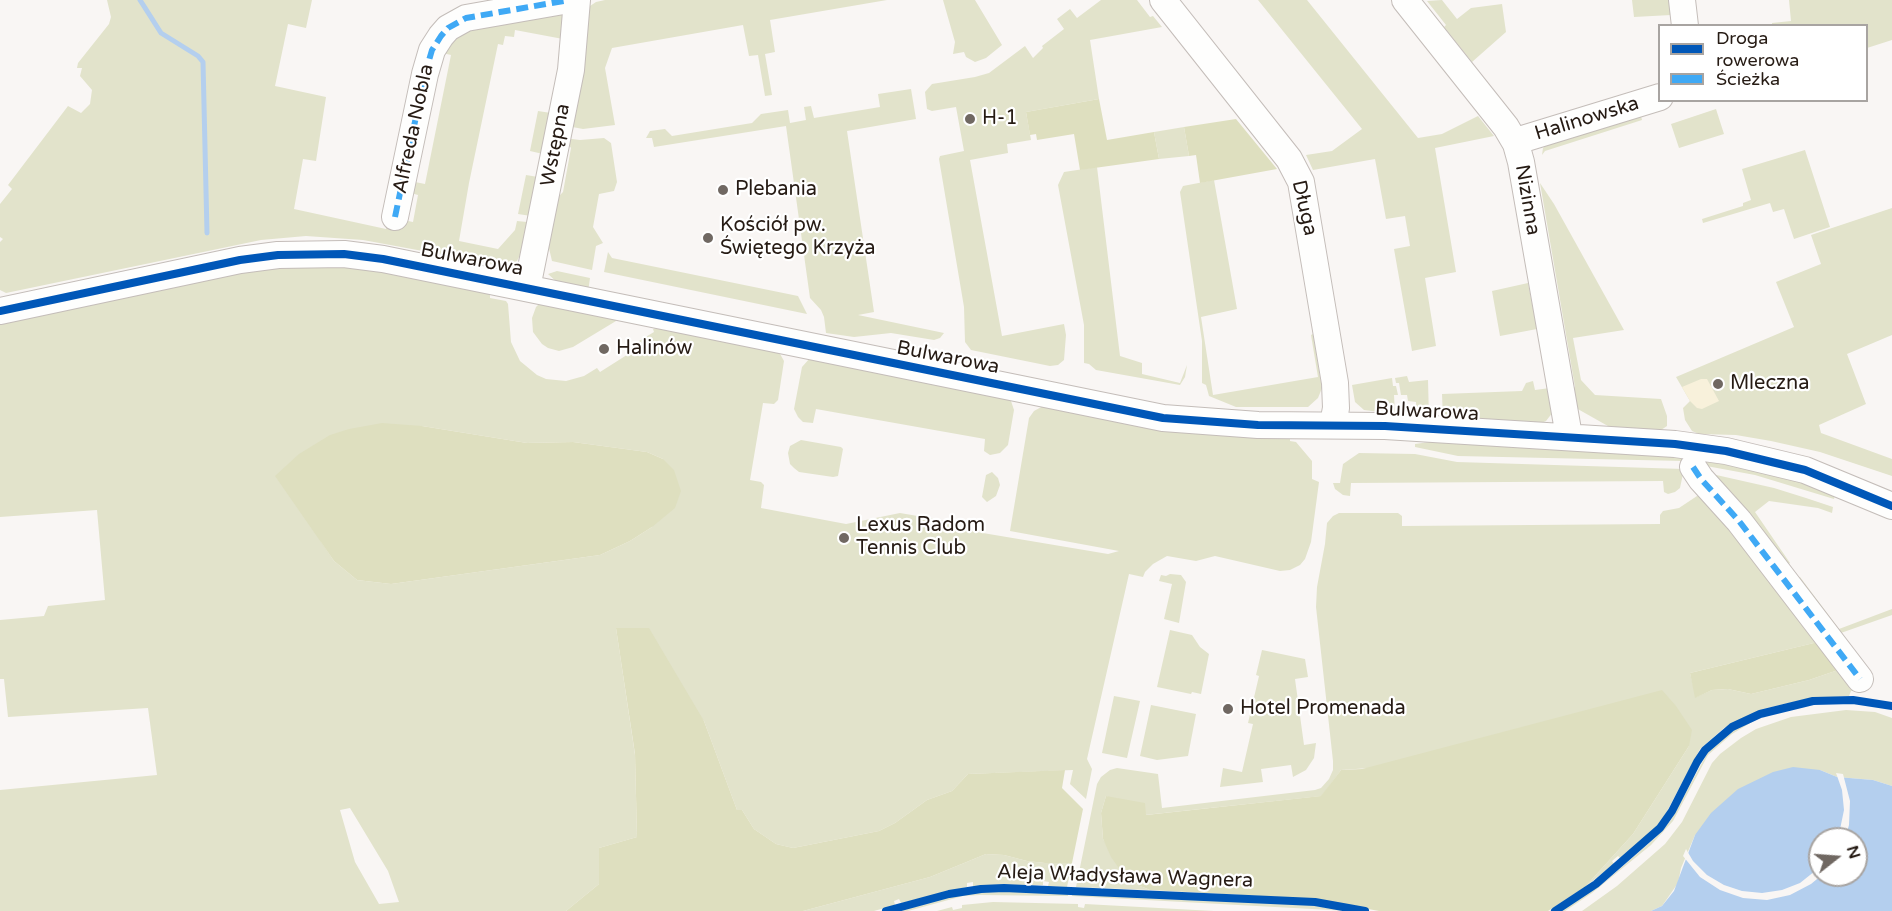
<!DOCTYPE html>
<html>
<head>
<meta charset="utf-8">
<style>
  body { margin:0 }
  #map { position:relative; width:1892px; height:911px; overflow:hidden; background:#f9f6f4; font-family:"Varela Round",sans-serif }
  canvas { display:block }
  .legend { position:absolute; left:1658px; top:24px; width:210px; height:78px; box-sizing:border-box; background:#fff; border:2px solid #a8a4a1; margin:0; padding:8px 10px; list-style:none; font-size:18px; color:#261b14 }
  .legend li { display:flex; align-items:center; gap:12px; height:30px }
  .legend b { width:30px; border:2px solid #a8a4a1 }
  .north { position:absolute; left:1808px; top:827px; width:60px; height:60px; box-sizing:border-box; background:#fff; border:2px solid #a8a4a1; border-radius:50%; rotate:73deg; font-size:16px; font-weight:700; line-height:24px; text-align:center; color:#261b14 }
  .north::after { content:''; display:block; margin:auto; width:21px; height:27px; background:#706862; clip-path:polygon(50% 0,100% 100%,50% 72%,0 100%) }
</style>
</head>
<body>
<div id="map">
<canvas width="1892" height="911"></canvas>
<ul class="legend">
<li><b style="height:8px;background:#0057b8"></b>Droga rowerowa</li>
<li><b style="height:8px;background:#3fa9f5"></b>Ścieżka</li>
</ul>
<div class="north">N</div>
</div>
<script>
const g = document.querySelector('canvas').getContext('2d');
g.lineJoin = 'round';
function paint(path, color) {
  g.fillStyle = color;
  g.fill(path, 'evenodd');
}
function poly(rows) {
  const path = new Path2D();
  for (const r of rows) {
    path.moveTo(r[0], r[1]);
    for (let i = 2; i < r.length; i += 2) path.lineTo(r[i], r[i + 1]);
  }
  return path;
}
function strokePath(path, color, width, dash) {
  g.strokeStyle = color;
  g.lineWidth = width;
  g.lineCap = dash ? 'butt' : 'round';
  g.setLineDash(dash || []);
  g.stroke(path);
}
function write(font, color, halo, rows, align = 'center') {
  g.font = font + ' "Varela Round",sans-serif';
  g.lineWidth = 4.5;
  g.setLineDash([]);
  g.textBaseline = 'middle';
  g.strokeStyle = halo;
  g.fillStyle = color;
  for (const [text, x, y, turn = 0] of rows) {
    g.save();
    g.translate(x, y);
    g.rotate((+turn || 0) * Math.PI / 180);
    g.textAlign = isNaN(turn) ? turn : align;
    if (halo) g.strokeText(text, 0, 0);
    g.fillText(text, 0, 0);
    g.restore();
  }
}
paint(poly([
  [107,0,312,0,306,28,288,24,275,86,326,97,316,161,303,159,294,209,386,229,388,217,413,222,418,195,407,192,410,181,425,184,451,55,438,52,452,32,554,11,564,14,563,39,515,30,514,37,505,36,503,45,498,44,469,183,459,241,498,249,515,230,517,221,527,222,521,253,517,261,510,266,504,266,363,240,306,236,261,240,6,293,0,290,0,242,3,239,0,237,0,204,12,189,8,185,68,106,81,113,90,104,92,90,80,76,82,68,77,68,78,63,109,24,111,17],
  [605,0,887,0,770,20,775,52,765,54,772,95,765,96,758,55,749,56,743,25,612,48,605,68,615,125,583,129,567,126,587,8,596,2],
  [943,0,975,0,1002,45,986,58,975,62,966,57,964,52,953,54,955,42],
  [1101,0,1137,0,1150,17,1153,16,1162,27,1090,40,1099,99,1026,112,1031,140,1007,144,1008,153,970,160,1002,336,1064,324,1066,335,1064,360,1058,365,1050,366,971,350,965,342,964,307,939,159,940,156,964,151,956,107,932,111,927,109,925,92,932,84,975,77,989,73,1025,46,1033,58,1043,48,1042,46,1064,29,1057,19,1070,9,1077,18],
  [1258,0,1307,0,1418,138,1442,134,1478,116,1494,136,1435,148,1456,272,1425,278,1436,346,1412,351,1394,249,1410,246,1405,216,1386,219,1375,159,1313,170,1306,155,1332,151,1362,129],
  [1442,0,1457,19,1471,8,1502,4,1506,32,1472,62,1444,27,1446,25,1427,1],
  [1632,0,1669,0,1671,15,1634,17],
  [1789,0,1892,0,1892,40,1867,48,1866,26,1772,25,1772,23,1791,21],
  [911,89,916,119,847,131,874,312,858,315,944,333,940,338,934,340,891,333,854,337,826,333,824,317,821,310,810,298,786,126,654,147,652,138,646,138,650,131,665,129,672,136,752,123,761,114,788,110,790,123,806,120,804,107,811,106,814,118,880,107,878,94],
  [1716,109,1724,134,1679,148,1671,124],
  [538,111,551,113,543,154,530,151],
  [1641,116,1642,120,1545,151,1542,155,1543,148,1546,145],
  [1184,127,1189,156,1159,159,1154,132],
  [564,138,580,140,604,138,611,143,617,182,614,191,599,194,593,227,603,243,596,246,592,270,552,261,548,244,557,198,563,192,571,148],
  [1805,150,1830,227,1794,239,1784,209,1773,212,1770,203,1703,223,1702,219,1743,206,1743,203,1751,200,1742,169],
  [1097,167,1120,356,1142,363,1142,374,1180,383,1187,365,1185,377,1180,385,1096,370,1089,364,1084,363,1084,325,1058,185,1064,172],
  [526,175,538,177,531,216,518,214],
  [1214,180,1237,309,1201,317,1213,395,1318,377,1311,335,1313,334,1322,388,1318,398,1308,407,1236,407,1209,396,1206,385,1202,383,1202,341,1180,192,1183,186],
  [1540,183,1554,204,1624,330,1573,338,1581,380,1595,395,1661,399,1667,416,1667,426,1661,430,1615,430,1576,408,1570,390,1575,387],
  [1892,208,1892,335,1847,354,1866,404,1819,425,1821,433,1892,459,1892,476,1820,452,1771,441,1736,435,1699,434,1692,431,1685,420,1683,408,1690,401,1676,377,1794,327,1776,282,1821,264,1811,235],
  [608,252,612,258,798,296,807,314,604,272],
  [347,264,490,291,490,298,506,301,508,304,511,342,520,361,537,375,546,379,566,381,584,376,597,368,600,372,641,346,639,341,654,332,653,329,662,327,779,352,784,361,778,400,774,404,763,403,750,480,761,482,764,485,761,508,846,524,900,513,947,521,953,528,1108,554,1119,551,1010,531,1029,418,1034,411,1045,405,1290,434,1290,441,1296,442,1312,461,1312,479,1319,482,1311,542,1305,559,1300,565,1290,570,1280,571,1215,556,1196,561,1167,556,1153,564,1145,572,1143,577,1129,574,1087,759,1092,769,1086,799,1070,784,1073,770,968,774,952,791,927,800,895,823,879,831,793,848,776,844,754,829,742,810,737,810,704,721,616,628,635,755,637,837,599,848,599,884,566,911,0,911,0,790,157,775,148,708,8,717,4,679,0,679,0,620,44,616,48,606,105,600,97,510,0,517,0,321,258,267],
  [422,426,527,443,573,442,647,452,663,459,652,527,630,541,600,555,391,584,357,580,334,561,320,540],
  [350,808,388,871,399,902,379,904,355,862,340,810],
  [557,271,590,278,588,292,559,284,548,274],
  [1528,283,1537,329,1500,336,1492,291],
  [540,303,615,318,616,321,573,347,559,351,548,348,542,344,533,332,532,318,536,307],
  [810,358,1006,398,1011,401,1014,410,1008,445,1000,453,990,455,984,451,985,439,816,409,813,423,803,422,798,417,794,409,802,367],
  [1407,376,1409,382,1428,380,1429,418,1417,417,1416,402,1408,401,1407,395,1401,395,1399,383,1396,383,1395,378],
  [1392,378,1393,386,1396,386,1398,395,1394,395,1395,414,1364,410,1355,402,1352,385],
  [1533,381,1535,390,1550,388,1553,412,1546,421,1539,424,1443,419,1442,394,1522,391,1526,383],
  [1458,438,1681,457,1683,461,1458,456,1415,447,1415,444],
  [801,440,841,447,843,449,838,476,833,477,799,472,794,468,790,464,788,453,790,446],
  [1359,453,1415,454,1457,462,1684,469,1680,488,1675,492,1668,494,1664,492,1663,481,1351,483,1350,496,1343,495,1335,489,1333,483,1340,483,1343,464],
  [1706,457,1836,491,1834,499,1755,475,1701,465],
  [992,472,998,478,1000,485,996,496,987,502,982,497,986,475],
  [1703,472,1774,488,1806,498,1833,507,1832,513,1818,508,1769,501,1755,512,1790,563,1784,567],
  [1705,495,1818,642,1690,673,1696,697,1712,690,1728,689,1751,694,1809,680,1841,669,1862,689,1851,691,1849,696,1806,699,1763,709,1724,728,1700,749,1665,815,1654,830,1621,859,1618,856,1612,861,1614,864,1585,887,1633,834,1689,746,1341,770,1322,796,1145,815,1106,796,1101,813,1103,839,1128,881,1150,890,1076,887,1097,784,1101,777,1110,770,1117,768,1158,774,1162,808,1315,790,1321,788,1329,779,1333,770,1333,761,1316,607,1317,587,1325,544,1327,523,1333,516,1339,513,1398,513,1402,516,1402,526,1660,524,1660,515,1663,511,1679,508,1697,496],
  [1170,574,1181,575,1186,582,1179,623,1164,619,1172,584,1159,581,1161,575,1166,576],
  [1800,577,1839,629,1892,609,1892,615,1838,634,1794,582],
  [1170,630,1192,635,1200,647,1209,654,1201,694,1192,692,1191,694,1157,687],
  [1262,650,1305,659,1308,677,1295,679,1304,745,1316,743,1314,758,1306,770,1293,777,1291,765,1261,769,1263,782,1220,787,1223,768,1242,772,1253,724,1248,723,1259,676,1256,675],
  [1114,696,1140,701,1127,758,1102,753],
  [1151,705,1196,714,1188,756,1157,760,1140,756],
  [1846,710,1875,712,1892,718,1892,786,1873,780,1837,777,1820,770,1695,835,1681,868,1678,883,1662,906,1651,911,1582,911,1617,886,1665,844,1682,822,1712,763,1720,754,1741,738,1756,729,1791,717],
  [1757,719,1732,734,1708,755,1673,821,1651,845,1592,893,1565,911,1561,911,1607,880,1655,838,1671,820,1709,750,1738,727],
  [986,854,1004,855,1027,861,1045,863,1072,863,1067,887,1048,886,1049,882,1043,881,1043,885,973,886,973,882,967,883,967,887,901,903,899,899,894,901,895,905,874,911,803,911,930,877],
  [1025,891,1068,893,1068,896,980,895,963,896,908,911,896,911,959,894,977,892],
  [1072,893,1309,905,1349,911,1072,896],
  [993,902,1078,904,1078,907,1084,908,1085,904,1214,911,937,911,952,907,953,910,962,908,962,905]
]), '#e2e3cb');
paint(poly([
  [1099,99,1107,140,1154,132,1159,159,1080,170,1074,134,1037,140,1036,134,1030,135,1026,112],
  [1236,119,1277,169,1200,183,1196,155,1189,156,1184,127],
  [382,423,422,426,527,443,573,442,647,452,663,459,674,470,681,491,675,508,652,527,630,541,600,555,391,584,357,580,334,561,275,476,299,454,330,435,349,429],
  [616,628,649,628,704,721,737,810,742,810,754,829,776,844,793,848,879,831,895,823,927,800,952,791,968,774,1065,770,1062,788,1083,809,1072,863,1045,863,1027,861,1004,855,986,854,930,877,803,911,566,911,599,884,599,848,637,837,635,754],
  [1818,642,1841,669,1809,680,1751,694,1728,689,1712,690,1695,698,1690,673],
  [1662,690,1676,706,1692,730,1689,746,1633,834,1585,887,1548,911,1379,911,1315,899,1150,890,1128,881,1111,857,1103,839,1101,813,1106,796,1145,803,1146,815,1321,796,1341,770,1362,769]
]), '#dedfbf');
paint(poly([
  [1701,379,1707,379,1719,401,1702,409,1697,408,1690,401,1682,387]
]), '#f8f1db');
paint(poly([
  [1793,767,1820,770,1837,777,1873,780,1892,786,1892,911,1651,911,1662,906,1674,891,1695,835,1711,813,1738,789,1773,772],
  [1820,839,1856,839,1856,875,1820,875]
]), '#b4cfee');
paint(poly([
  [1836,773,1843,774,1850,801,1849,825,1845,839,1838,839,1844,810,1842,790],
  [1686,849,1693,861,1707,875,1724,885,1742,891,1762,893,1782,890,1800,883,1820,867,1820,875,1822,875,1811,884,1790,895,1767,900,1743,898,1720,890,1700,877,1683,856]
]), '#f9f6f4');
strokePath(poly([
  [140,0,161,33,198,56,203,62,207,233]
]), '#b4cfee', 5);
const minor = poly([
  [1163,0,1289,159,1301,182,1335,383,1336,408,1333,424],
  [1405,0,1506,127,1516,144,1521,162,1569,436],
  [1682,0,1685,26],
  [1516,144,1526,138,1660,97],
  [395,217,425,74,432,50,441,36,448,28,466,18,569,0],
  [527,288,571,70,577,0],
  [0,311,240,260,278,255,344,254,383,259,1163,418,1258,425,1385,426,1675,444,1726,451,1805,470,1892,506],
  [1693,467,1701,479,1739,521,1860,679]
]);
strokePath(minor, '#c4bdb9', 28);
strokePath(minor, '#fefefd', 26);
strokePath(poly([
  [395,217,425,74,432,50,441,36,448,28,466,18,569,0],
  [1693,467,1701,479,1739,521,1860,679]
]), '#3fa9f5', 6, [12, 6]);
strokePath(poly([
  [0,311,240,260,278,255,344,254,383,259,1163,418,1258,425,1385,426,1675,444,1726,451,1805,470,1892,506],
  [886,911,949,894,981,889,1004,888,1315,902,1365,911],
  [1555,911,1596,884,1660,828,1672,811,1697,762,1705,750,1732,727,1760,714,1813,701,1853,700,1892,706]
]), '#0057b8', 8);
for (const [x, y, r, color] of [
  [970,119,6,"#706862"],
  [723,190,6,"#706862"],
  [708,238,6,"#706862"],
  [604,349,6,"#706862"],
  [1718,384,6,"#706862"],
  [844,538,6,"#706862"],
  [1228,709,6,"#706862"]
]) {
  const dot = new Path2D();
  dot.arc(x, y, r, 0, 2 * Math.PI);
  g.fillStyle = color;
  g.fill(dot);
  strokePath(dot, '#fff', 2);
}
write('20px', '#261b14', '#fff', [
  ["H-1",982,119],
  ["Plebania",735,190],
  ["Kościół pw.",720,226],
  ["Świętego Krzyża",720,249],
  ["Halinów",616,349],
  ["Mleczna",1730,384],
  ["Lexus Radom",856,526],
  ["Tennis Club",856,549],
  ["Hotel Promenada",1240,709]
], 'left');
write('20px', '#261b14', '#fff', [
  ["Halinowska",1587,119,-17],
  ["Alfreda Nobla",414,129,-78],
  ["Wstępna",556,145,-79],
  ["Nizinna",1527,200,80],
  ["Długa",1304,208,77],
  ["Bulwarowa",472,260,11],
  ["Bulwarowa",948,358,11],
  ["Bulwarowa",1427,412,3],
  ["Aleja Władysława Wagnera",1125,877,2]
]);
</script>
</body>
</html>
